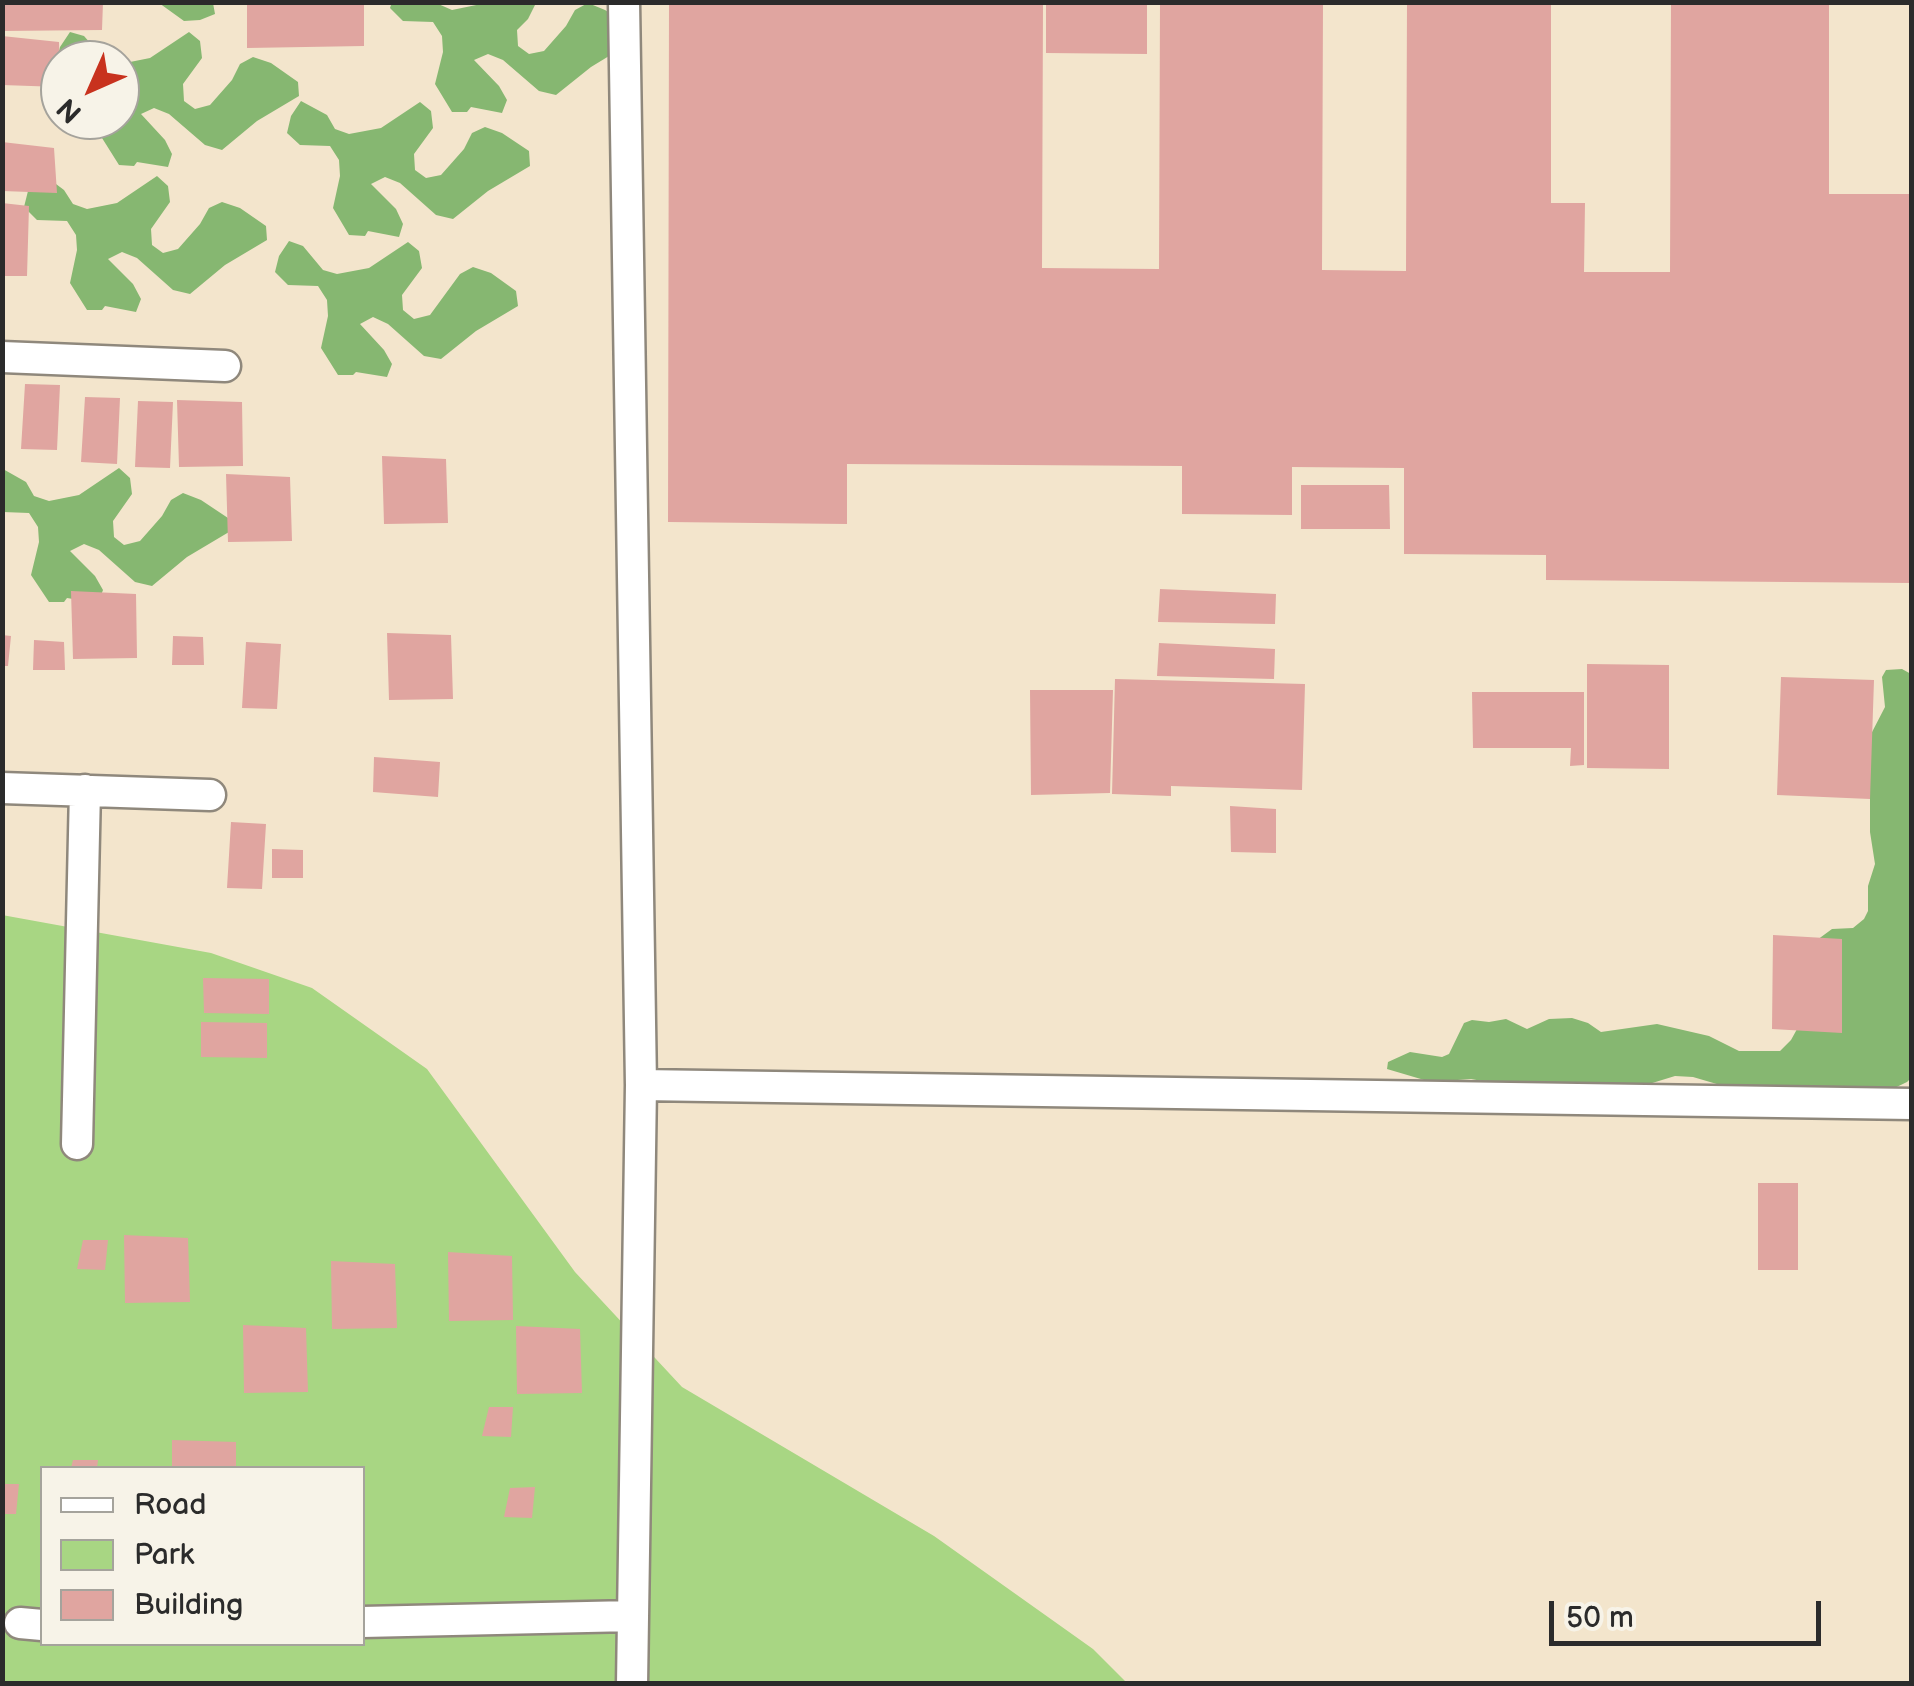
<!DOCTYPE html>
<html>
<head>
<meta charset="utf-8">
<style>
  body { margin:0 }
  #map { position:relative; width:1914px; height:1686px; overflow:hidden; background:#f3e5cc; font-family:"Balsamiq Sans",sans-serif }
  canvas { display:block }
  .frame { position:absolute; inset:0; border:5px solid #2b2b2b; pointer-events:none }
  .legend { position:absolute; left:40px; top:1466px; width:325px; height:180px; box-sizing:border-box; background:#f7f3e8; border:2px solid #a5a39c; margin:0; padding:12px 18px; list-style:none; font-size:30px; color:#2b2b2b }
  .legend li { display:flex; align-items:center; gap:20px; height:50px }
  .legend b { width:50px; border:2px solid #a5a39c }
  .north { position:absolute; left:40px; top:40px; width:100px; height:100px; box-sizing:border-box; background:#f7f3e8; border:2px solid #a5a39c; border-radius:50%; rotate:225deg; font-size:28px; font-weight:700; line-height:40px; text-align:center; color:#2b2b2b }
  .north::after { content:''; display:block; margin:auto; width:35px; height:45px; background:#c8321e; clip-path:polygon(50% 0,100% 100%,50% 72%,0 100%) }
  .scale { position:absolute; left:1549px; top:1601px; width:272px; height:45px; box-sizing:border-box; border:5px solid #2b2b2b; border-top:0; padding-left:12px; font-size:30px; line-height:35px; white-space:nowrap; color:#2b2b2b; -webkit-text-stroke:8px #f7f3e8; paint-order:stroke }
</style>
</head>
<body>
<div id="map">
<canvas width="1914" height="1686"></canvas>
<div class="frame"></div>
<ul class="legend">
<li><b style="height:12px;background:#fff"></b>Road</li>
<li><b style="height:28px;background:#a8d683"></b>Park</li>
<li><b style="height:28px;background:#e0a5a0"></b>Building</li>
</ul>
<div class="north">N</div>
<div class="scale">50 m</div>
</div>
<script>
const g = document.querySelector('canvas').getContext('2d');
g.lineJoin = 'round';
function paint(path, color) {
  g.fillStyle = color;
  g.fill(path, 'evenodd');
}
function poly(rows) {
  const path = new Path2D();
  for (const r of rows) {
    path.moveTo(r[0], r[1]);
    for (let i = 2; i < r.length; i += 2) path.lineTo(r[i], r[i + 1]);
  }
  return path;
}
function strokePath(path, color, width, dash) {
  g.strokeStyle = color;
  g.lineWidth = width;
  g.lineCap = dash ? 'butt' : 'round';
  g.setLineDash(dash || []);
  g.stroke(path);
}
paint(poly([
  [2,915,211,953,312,988,427,1069,575,1272,682,1387,934,1536,1093,1649,1127,1683,3,1683],
  [42,1468,362,1468,362,1644,42,1644]
]), '#a8d683');
paint(poly([
  [392,2,436,3,452,10,486,3,536,3,528,19,517,30,518,46,529,54,544,51,566,26,575,10,588,3,605,10,632,27,632,42,591,67,556,95,539,91,503,60,488,54,474,60,499,86,507,100,502,113,471,107,467,112,452,112,435,84,443,52,442,36,433,22,403,21,390,8],
  [159,3,213,3,215,14,200,20,184,21],
  [70,32,84,36,105,60,60,60,60,66,56,63,60,47],
  [189,32,200,41,202,58,183,84,184,101,195,109,210,105,232,80,240,64,253,57,271,63,298,82,299,96,257,121,222,150,205,145,169,114,154,108,141,114,165,140,172,154,168,167,137,162,134,166,119,165,102,138,106,120,120,120,120,64,150,58],
  [301,101,327,115,335,129,349,134,381,128,420,102,431,111,433,128,414,154,415,170,426,178,441,175,464,149,472,133,485,127,502,133,529,151,530,166,488,191,453,219,436,215,400,183,385,177,371,184,396,209,403,224,399,237,368,231,365,236,349,235,333,208,340,176,339,160,330,146,300,145,287,133,291,116],
  [157,176,168,186,170,202,151,229,152,245,163,253,178,249,200,224,209,208,222,202,240,208,266,226,267,240,225,265,190,294,173,290,137,258,122,252,108,259,133,284,141,299,136,312,105,306,102,310,87,310,70,283,77,250,76,235,67,221,37,220,24,207,28,191,52,181,64,190,73,204,87,209,117,203],
  [289,241,303,246,323,270,337,274,369,268,408,242,419,251,422,268,402,295,403,310,414,319,430,315,460,274,473,267,491,273,516,291,518,306,476,331,441,359,424,356,388,324,373,317,360,324,384,350,392,364,387,377,356,372,353,375,338,375,321,348,328,316,327,300,318,286,288,285,275,272,279,256],
  [119,468,130,478,132,494,113,521,114,537,124,545,140,541,162,516,171,500,183,493,201,500,228,518,229,532,187,557,152,586,135,582,99,550,84,544,70,551,95,576,103,590,98,603,67,598,64,602,49,602,31,575,39,542,38,527,29,513,3,512,3,469,26,482,34,496,49,501,79,495],
  [1902,669,1911,674,1912,1077,1907,1082,1884,1093,1727,1087,1693,1077,1675,1076,1636,1088,1611,1091,1598,1084,1582,1083,1543,1092,1471,1079,1431,1082,1387,1069,1388,1062,1410,1052,1442,1057,1449,1054,1464,1023,1472,1020,1489,1022,1506,1019,1527,1029,1549,1019,1572,1018,1588,1023,1601,1032,1657,1024,1709,1036,1739,1051,1780,1051,1791,1040,1812,1002,1817,940,1832,929,1853,928,1864,919,1868,911,1868,886,1875,864,1870,832,1870,736,1885,707,1882,677,1886,670]
]), '#86b771');
paint(poly([
  [2,2,103,2,102,30,2,31],
  [247,2,364,2,364,46,247,48],
  [669,2,1043,2,1042,268,1159,269,1160,2,1323,2,1322,270,1406,271,1407,2,1551,2,1551,203,1585,203,1584,272,1670,272,1671,2,1829,2,1829,194,1912,194,1912,583,1546,580,1546,555,1404,554,1404,468,1292,467,1292,515,1182,514,1182,466,847,464,847,524,668,522],
  [1046,2,1147,2,1147,54,1046,53],
  [2,36,59,42,60,87,2,85],
  [2,142,54,148,57,193,2,191],
  [2,203,29,206,27,276,2,276],
  [25,384,60,385,57,450,21,449],
  [85,397,120,398,117,464,81,462],
  [177,400,242,402,243,466,179,467],
  [138,401,173,402,170,468,135,467],
  [382,456,446,459,448,523,384,524],
  [226,474,290,477,292,541,228,542],
  [1301,485,1389,485,1390,529,1301,529],
  [1160,589,1276,594,1275,624,1158,622],
  [71,591,136,594,137,658,73,659],
  [387,633,451,635,453,699,389,700],
  [2,635,11,636,8,666,2,666],
  [173,636,203,637,204,665,172,665],
  [34,640,64,642,65,670,33,670],
  [246,642,281,644,277,709,242,708],
  [1159,643,1275,649,1274,679,1157,676],
  [1587,664,1669,665,1669,769,1587,768],
  [1781,677,1874,680,1870,799,1777,795],
  [1115,679,1305,684,1302,790,1171,786,1171,796,1112,794],
  [1030,690,1113,690,1110,793,1031,795],
  [1472,692,1584,692,1584,765,1570,766,1571,748,1473,748],
  [374,757,440,762,438,797,373,792],
  [1230,806,1276,809,1276,853,1231,852],
  [231,822,266,824,262,889,227,888],
  [272,849,303,850,303,878,272,878],
  [1773,935,1842,939,1842,1033,1772,1029],
  [203,978,269,979,269,1014,204,1013],
  [201,1022,267,1023,267,1058,201,1057],
  [1758,1183,1798,1183,1798,1270,1758,1270],
  [124,1235,188,1238,190,1302,125,1303],
  [83,1240,108,1240,105,1270,77,1269],
  [448,1252,512,1256,513,1320,449,1321],
  [331,1261,395,1264,397,1328,332,1329],
  [243,1325,306,1328,308,1392,244,1393],
  [516,1326,580,1329,582,1393,517,1394],
  [489,1407,513,1407,511,1437,482,1436],
  [172,1440,236,1442,236,1468,172,1468],
  [73,1460,98,1460,97,1468,71,1468],
  [2,1484,19,1484,16,1514,2,1514],
  [535,1487,532,1518,504,1517,510,1488]
]), '#e0a5a0');
const street = poly([
  [624,2,641,1085,632,1684],
  [2,357,225,366],
  [2,788,210,795],
  [641,1085,1912,1104],
  [77,1144,85,790],
  [362,1622,632,1616],
  [20,1623,42,1625]
]);
strokePath(street, '#8f887c', 35);
strokePath(street, '#fff', 30);
</script>
</body>
</html>
